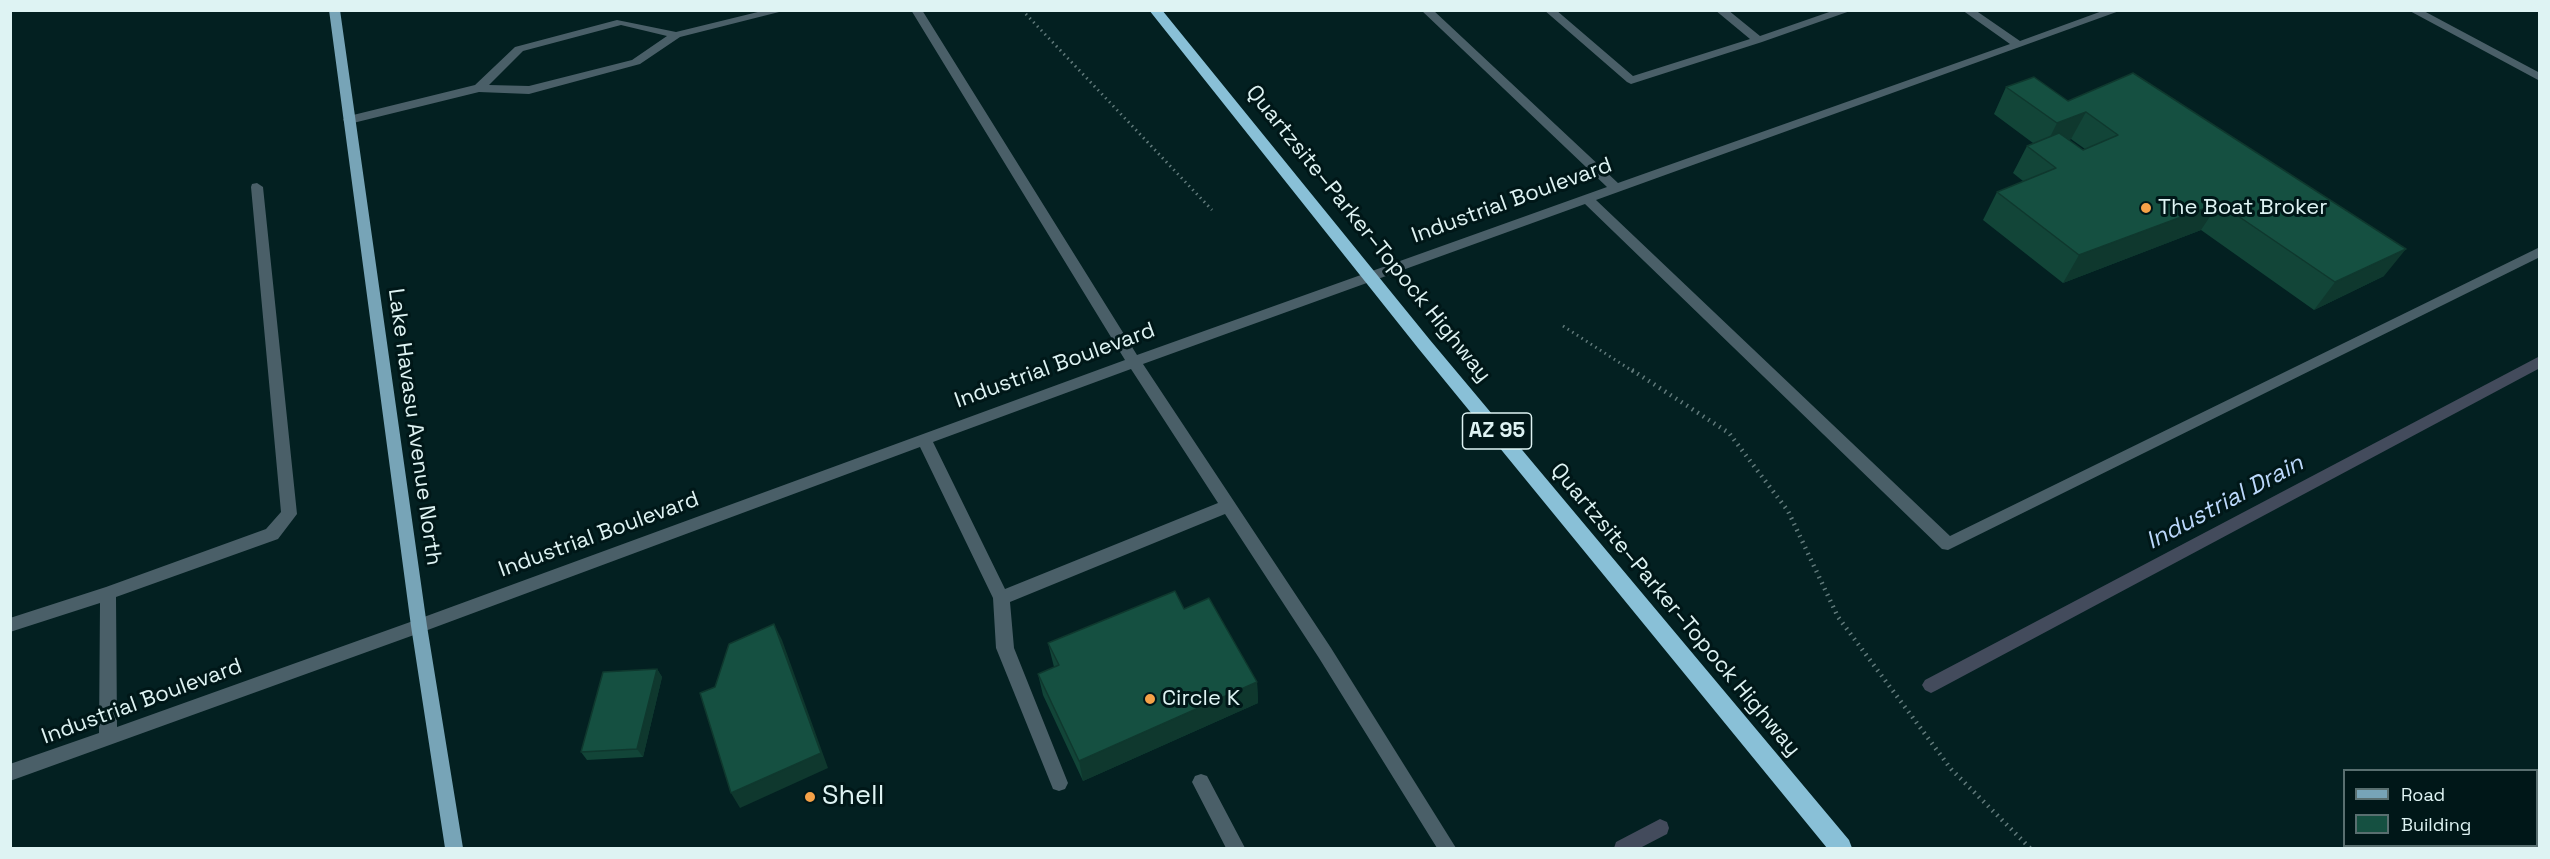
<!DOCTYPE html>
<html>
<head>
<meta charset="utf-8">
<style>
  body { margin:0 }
  #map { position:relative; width:2550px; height:859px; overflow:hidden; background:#032021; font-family:"Space Grotesk",sans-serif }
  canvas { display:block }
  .frame { position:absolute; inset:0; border:12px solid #def3f3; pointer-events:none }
  .legend { position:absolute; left:2343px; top:769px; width:195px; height:78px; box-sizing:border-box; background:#001718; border:2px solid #596f70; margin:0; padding:8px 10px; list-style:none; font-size:18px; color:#def3f3 }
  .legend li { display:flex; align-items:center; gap:12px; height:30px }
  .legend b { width:30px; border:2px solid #596f70 }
</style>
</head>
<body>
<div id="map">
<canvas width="2550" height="859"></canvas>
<div class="frame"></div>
<ul class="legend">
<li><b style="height:8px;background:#77a4b7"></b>Road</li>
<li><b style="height:16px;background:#155041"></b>Building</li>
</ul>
</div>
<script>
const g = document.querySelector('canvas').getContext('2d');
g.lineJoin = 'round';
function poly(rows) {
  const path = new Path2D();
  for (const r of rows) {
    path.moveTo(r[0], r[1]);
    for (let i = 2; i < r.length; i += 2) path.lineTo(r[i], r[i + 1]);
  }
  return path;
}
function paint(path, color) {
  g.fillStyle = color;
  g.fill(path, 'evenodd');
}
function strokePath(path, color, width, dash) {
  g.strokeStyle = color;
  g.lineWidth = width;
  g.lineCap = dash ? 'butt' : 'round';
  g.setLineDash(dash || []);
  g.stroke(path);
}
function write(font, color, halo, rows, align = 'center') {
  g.font = font + ' "Space Grotesk",sans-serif';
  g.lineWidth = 6;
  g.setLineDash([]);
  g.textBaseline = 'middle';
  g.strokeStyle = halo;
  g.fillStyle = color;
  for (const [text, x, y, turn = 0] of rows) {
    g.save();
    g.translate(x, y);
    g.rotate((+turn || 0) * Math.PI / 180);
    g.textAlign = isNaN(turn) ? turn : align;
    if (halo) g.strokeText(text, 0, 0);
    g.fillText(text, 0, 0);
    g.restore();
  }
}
paint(poly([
  [2540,356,2540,368,1937,690,1931,693,1925,690,1922,685,1925,680,2540,356],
  [1660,819,1667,822,1669,828,1667,834,1640,848,1614,848,1616,842,1660,819]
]), '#434b5c');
strokePath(poly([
  [1022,10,1212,210],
  [1563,326,1634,372]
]), '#617a7b', 3, [1.5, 4]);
strokePath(poly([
  [1632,370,1729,433,1788,511,1838,617,1951,769,2030,848]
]), '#617a7b', 4.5, [1.5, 5]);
paint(poly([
  [766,10,787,10,680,37,640,64,529,94,479,92,349,124,343,120,345,117,475,85,515,47,617,20,676,32,766,10],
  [621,25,667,36,632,60,529,86,489,85,523,51,621,25],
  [911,10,922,10,1137,355,1607,187,1421,10,1433,10,1618,183,2010,44,1962,10,1975,10,2020,41,2105,10,2122,10,1596,200,1950,536,2540,247,2540,257,1948,550,1942,549,1585,204,1143,364,1331,648,1456,848,1437,848,1319,658,1225,514,1010,602,1014,648,1068,783,1065,789,1059,791,1053,789,996,648,993,598,920,447,425,631,10,781,10,764,99,733,100,603,10,632,10,618,106,587,266,529,281,512,251,187,252,184,257,183,263,187,297,514,278,539,116,597,117,727,413,621,1125,360,911,10],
  [1131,369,1218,503,1005,589,933,442,1131,369],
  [1544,10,1556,10,1633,76,1750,39,1715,10,1728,10,1760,36,1835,10,1853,10,1762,42,1631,84,1627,82,1544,10],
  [2408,10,2422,10,2540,73,2540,81,2408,10],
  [1201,774,1207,776,1245,848,1226,848,1192,782,1195,776,1201,774]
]), '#4a5f68');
paint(poly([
  [329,10,340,10,427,626,463,848,445,848,411,626,329,10]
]), '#77a4b7');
paint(poly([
  [1149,10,1162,10,1430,340,1849,840,1852,848,1827,848,1418,348,1149,10]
]), '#89c0d7');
paint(poly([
  [2006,87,2068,101,2384,276,2314,310,2201,230,2063,283,1983,220,1997,192,2023,181,2013,173,2027,146,2033,143,1994,114],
  [2071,139,2085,149,2083,150,2069,140],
  [1184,609,1257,682,1258,703,1083,781,1043,695,1038,674,1054,667,1048,643],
  [657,669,662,677,643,757,587,760,581,752]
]), '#124538');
paint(poly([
  [2086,112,2071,139,2043,151,2057,123],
  [2219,203,2201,230,2063,283,2079,255],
  [2406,249,2384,276,2314,310,2335,282],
  [774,624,782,640,828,768,740,808,731,793],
  [657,669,662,677,643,757,637,749],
  [1257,682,1258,703,1083,781,1079,761]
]), '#0f382e');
const building = poly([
  [2133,73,2406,249,2335,282,2219,203,2079,255,1997,192,2056,168,2027,146,2059,133,2083,150,2118,135,2086,112,2057,123,2006,87,2034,77,2068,101,2133,73],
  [1175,591,1184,609,1209,598,1257,682,1079,761,1038,674,1059,665,1048,643,1175,591],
  [774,624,821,753,731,793,700,693,715,687,729,644,774,624],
  [657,669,637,749,581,752,603,672,657,669]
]);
paint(building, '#155041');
strokePath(building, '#0f382e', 1.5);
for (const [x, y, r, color] of [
  [2146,208,6,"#f6a248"],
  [1150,699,6,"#f6a248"],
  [810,797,6,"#f6a248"]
]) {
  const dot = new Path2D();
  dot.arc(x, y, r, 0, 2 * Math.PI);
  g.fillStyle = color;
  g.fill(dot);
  strokePath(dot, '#001718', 2);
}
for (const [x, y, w] of [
  [1497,431,69]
]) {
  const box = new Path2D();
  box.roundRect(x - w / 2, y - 18, w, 36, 4.5);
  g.fillStyle = '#001718';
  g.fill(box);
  strokePath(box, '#def3f3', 1.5);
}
write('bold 21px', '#def3f3', null, [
  ["AZ 95",1497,431]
]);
write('22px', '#def3f3', '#001718', [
  ["Industrial Boulevard",1512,201,-20],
  ["Quartzsite–Parker–Topock Highway",1368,234,51],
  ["Industrial Boulevard",1055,366,-20],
  ["Lake Havasu Avenue North",414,427,82],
  ["Industrial Boulevard",599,535,-20],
  ["Quartzsite–Parker–Topock Highway",1675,610,50],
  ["Industrial Boulevard",142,702,-20]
]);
write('22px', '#def3f3', '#001718', [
  ["The Boat Broker",2158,208],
  ["Circle K",1162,699]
], 'left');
write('italic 24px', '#bcd9fc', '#001718', [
  ["Industrial Drain",2225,503,-28]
]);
write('27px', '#def3f3', '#001718', [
  ["Shell",822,797]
], 'left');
</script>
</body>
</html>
